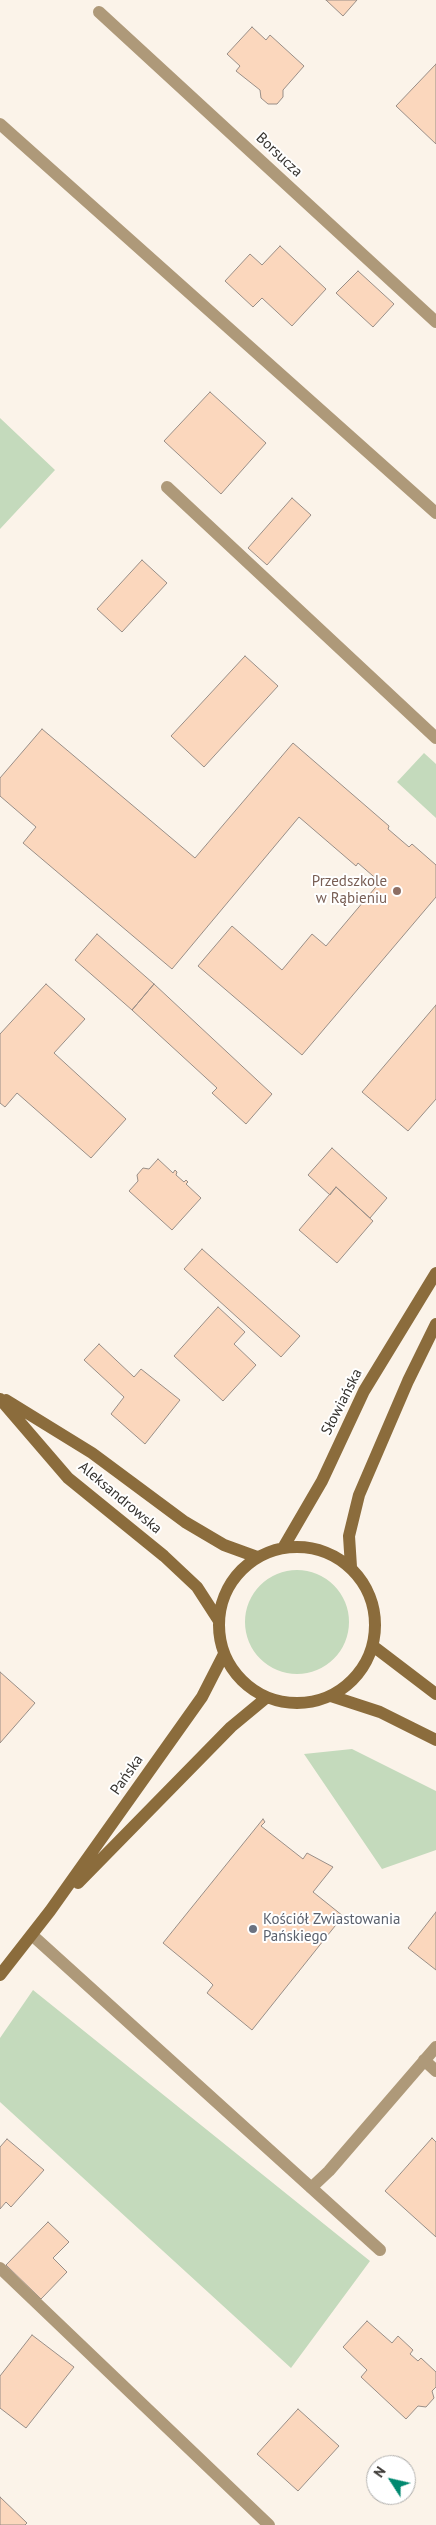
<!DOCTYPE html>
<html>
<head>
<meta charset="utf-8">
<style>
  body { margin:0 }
  #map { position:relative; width:436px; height:2525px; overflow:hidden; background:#fbf3e9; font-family:"PT Sans",sans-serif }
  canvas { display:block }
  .north { position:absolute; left:366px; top:2455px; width:50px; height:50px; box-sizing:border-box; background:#fff; border:1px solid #aeadab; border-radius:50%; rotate:305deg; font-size:14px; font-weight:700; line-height:20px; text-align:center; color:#35322e }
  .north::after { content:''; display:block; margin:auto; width:18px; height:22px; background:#008970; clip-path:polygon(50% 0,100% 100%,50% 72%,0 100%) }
</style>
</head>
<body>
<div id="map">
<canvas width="436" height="2525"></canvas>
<div class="north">N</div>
</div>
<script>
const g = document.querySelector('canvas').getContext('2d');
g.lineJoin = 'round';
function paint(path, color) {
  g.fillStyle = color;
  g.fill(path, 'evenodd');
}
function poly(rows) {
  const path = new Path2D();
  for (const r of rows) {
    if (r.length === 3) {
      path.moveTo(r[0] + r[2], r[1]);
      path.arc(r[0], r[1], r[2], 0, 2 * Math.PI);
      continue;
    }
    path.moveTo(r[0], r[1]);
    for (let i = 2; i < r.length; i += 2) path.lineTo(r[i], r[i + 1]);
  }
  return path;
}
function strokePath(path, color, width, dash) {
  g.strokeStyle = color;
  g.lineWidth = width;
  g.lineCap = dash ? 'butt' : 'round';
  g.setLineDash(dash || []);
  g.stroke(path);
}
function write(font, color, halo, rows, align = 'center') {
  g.font = font + ' "PT Sans",sans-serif';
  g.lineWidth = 4;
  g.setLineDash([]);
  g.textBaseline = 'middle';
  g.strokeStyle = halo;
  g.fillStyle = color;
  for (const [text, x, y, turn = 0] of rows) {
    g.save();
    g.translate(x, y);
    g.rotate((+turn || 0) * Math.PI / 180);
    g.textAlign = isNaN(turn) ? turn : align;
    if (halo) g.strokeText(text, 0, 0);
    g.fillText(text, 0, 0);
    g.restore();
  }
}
paint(poly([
  [0,418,55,470,0,529],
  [424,753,436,764,436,818,397,782],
  [297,1622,52],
  [352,1749,436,1791,436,1850,382,1869,304,1754],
  [33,1990,370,2261,291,2368,0,2102,0,2038]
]), '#c4dabc');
const building = poly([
  [326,0,357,0,343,16,326,0],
  [252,27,266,40,270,35,304,66,283,90,283,97,277,104,268,104,261,98,260,90,236,71,240,66,227,54,252,27],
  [436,64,436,144,396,106,436,64],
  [280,246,326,289,292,326,262,298,253,307,225,281,250,254,262,265,280,246],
  [358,271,394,304,373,327,336,293,358,271],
  [210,392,266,443,221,494,164,441,210,392],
  [292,498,311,515,267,565,248,548,292,498],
  [142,560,167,583,122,632,97,609,142,560],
  [245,656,278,686,204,767,171,736,245,656],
  [42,729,195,858,293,743,389,826,388,829,409,847,412,844,436,865,436,897,302,1055,198,966,232,926,282,970,312,934,326,946,380,882,358,863,356,866,299,817,172,969,23,843,36,827,0,796,0,778,42,729],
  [97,934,154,984,132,1010,75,960,97,934],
  [46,984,85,1019,54,1053,126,1119,91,1158,17,1093,5,1107,0,1103,0,1034,46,984],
  [154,984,272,1094,246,1124,212,1093,217,1088,132,1010,154,984],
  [436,1005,436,1099,408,1131,362,1092,436,1005],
  [332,1148,387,1198,370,1218,336,1187,330,1195,308,1175,332,1148],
  [158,1159,173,1173,175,1170,177,1172,176,1175,184,1182,186,1180,188,1182,186,1184,201,1198,172,1230,129,1191,138,1181,137,1175,143,1168,149,1169,158,1159],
  [336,1187,373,1221,337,1263,299,1230,336,1187],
  [202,1249,300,1336,281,1357,184,1269,202,1249],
  [218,1307,245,1332,234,1344,256,1365,223,1401,174,1356,218,1307],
  [99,1344,134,1377,141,1369,180,1400,145,1444,111,1414,124,1397,84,1360,99,1344],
  [0,1672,35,1703,0,1743,0,1672],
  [263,1819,265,1822,261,1826,303,1859,307,1853,333,1867,313,1892,343,1916,252,2030,207,1993,213,1985,208,1980,163,1943,263,1819],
  [436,1912,436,1970,408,1948,436,1912],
  [432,2138,436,2142,436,2237,385,2191,432,2138],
  [7,2139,44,2170,11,2207,6,2202,0,2209,0,2147,7,2139],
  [48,2222,69,2242,53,2258,67,2272,41,2299,6,2265,48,2222],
  [367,2321,392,2343,398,2336,413,2350,410,2354,418,2361,421,2358,436,2372,436,2387,432,2391,434,2398,426,2407,418,2406,406,2419,361,2377,367,2370,343,2347,367,2321],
  [32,2335,74,2367,26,2428,0,2408,0,2376,32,2335],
  [298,2409,339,2446,298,2491,257,2454,298,2409],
  [0,2497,27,2523,25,2525,0,2525,0,2497]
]);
paint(building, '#fbd7bd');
strokePath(building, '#998e87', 1);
strokePath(poly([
  [0,124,436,513],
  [167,487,436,738],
  [32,1935,380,2250],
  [424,2060,436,2071],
  [311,2188,329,2171,436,2047],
  [0,2268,269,2525]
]), '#ae9979', 12);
strokePath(poly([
  [99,12,436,322]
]), '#ae9979', 12);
strokePath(poly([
  [0,1399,68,1478,164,1556,197,1587,219,1621],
  [6,1400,92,1453,185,1522,224,1545,257,1557],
  [297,1625,78],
  [283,1548,322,1481,364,1391,436,1273],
  [351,1567,349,1536,359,1495,408,1381,436,1324],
  [373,1646,436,1694],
  [331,1696,380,1712,436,1740],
  [78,1883,231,1727,266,1698],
  [0,1975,50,1911,202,1697,224,1654]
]), '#8b6c3c', 12);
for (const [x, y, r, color] of [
  [397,891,5,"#8d6e63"],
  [253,1929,5,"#6b7280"]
]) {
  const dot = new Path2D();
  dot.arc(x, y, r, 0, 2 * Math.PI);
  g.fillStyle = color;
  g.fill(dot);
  strokePath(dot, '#fff', 2);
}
write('15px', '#35322e', '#fff', [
  ["Borsucza",279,155,43],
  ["Słowiańska",342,1402,-63],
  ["Aleksandrowska",120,1498,40],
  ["Pańska",127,1775,-55]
]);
write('15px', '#785e54', '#fff', [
  ["Przedszkole",387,882],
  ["w Rąbieniu",387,899]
], 'right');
write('15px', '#5b616d', '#fff', [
  ["Kościół Zwiastowania",263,1920],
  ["Pańskiego",263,1937]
], 'left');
</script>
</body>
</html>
